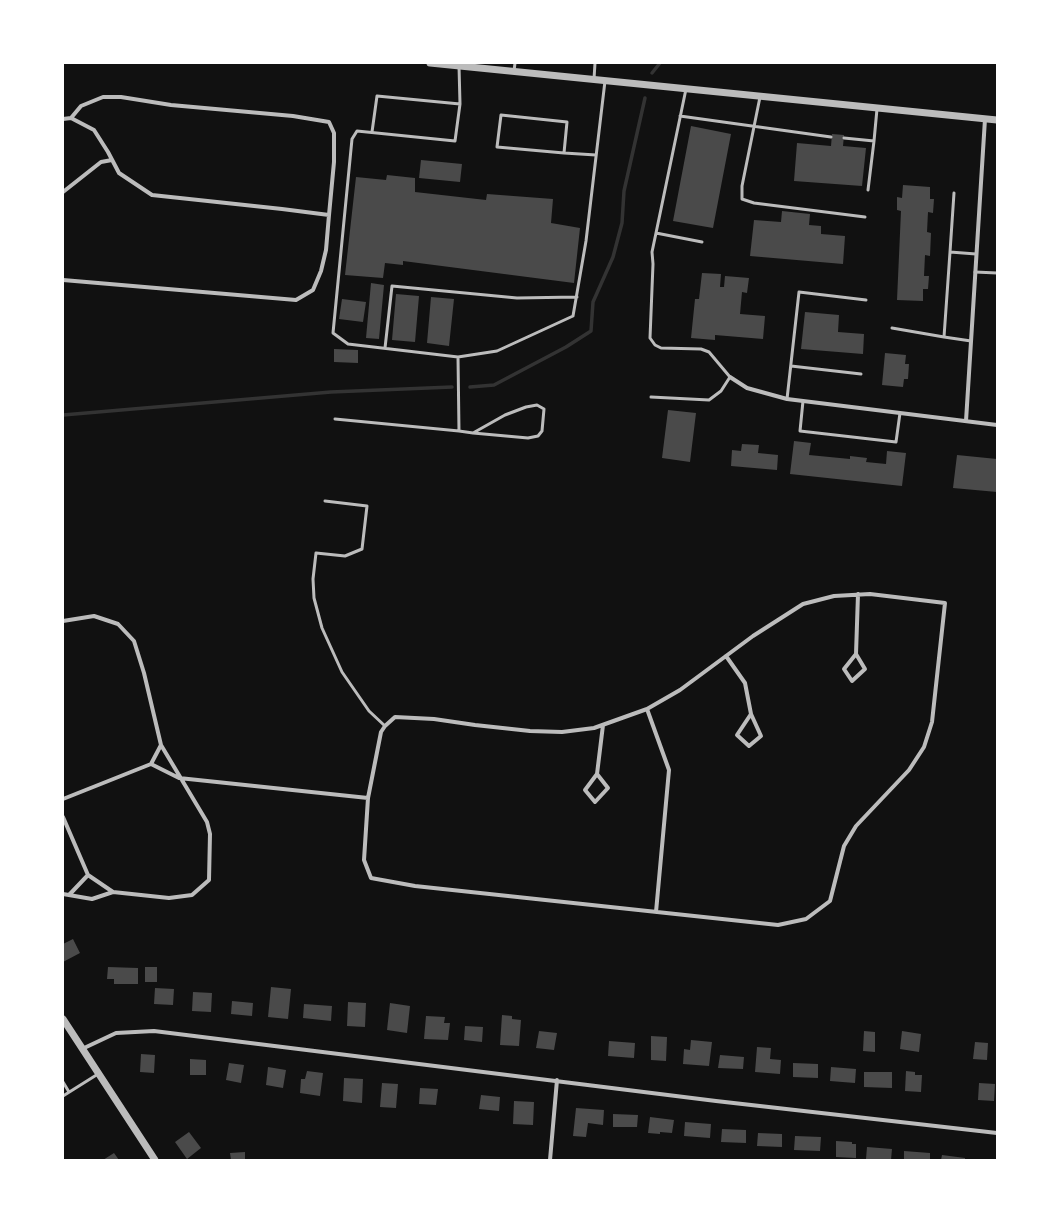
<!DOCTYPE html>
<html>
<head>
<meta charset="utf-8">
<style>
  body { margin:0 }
  #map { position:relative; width:1060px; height:1223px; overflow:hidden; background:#111; font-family:"Playfair Display",serif }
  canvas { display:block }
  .frame { position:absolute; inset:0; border:64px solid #fff; pointer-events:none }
</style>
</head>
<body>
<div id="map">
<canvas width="1060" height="1223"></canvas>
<div class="frame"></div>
</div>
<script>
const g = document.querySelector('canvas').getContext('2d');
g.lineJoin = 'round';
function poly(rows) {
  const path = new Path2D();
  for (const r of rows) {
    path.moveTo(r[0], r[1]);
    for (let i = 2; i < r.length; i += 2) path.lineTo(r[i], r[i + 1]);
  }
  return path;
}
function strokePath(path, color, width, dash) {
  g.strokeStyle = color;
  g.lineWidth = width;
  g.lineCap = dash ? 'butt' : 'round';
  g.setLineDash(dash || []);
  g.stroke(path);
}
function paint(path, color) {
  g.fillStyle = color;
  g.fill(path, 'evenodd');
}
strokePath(poly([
  [652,73,660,63],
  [470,387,494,385,566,347,591,331,593,302,613,257,622,223,624,191,645,98],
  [63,415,331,392,452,387]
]), '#333', 3.5);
paint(poly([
  [691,126,731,134,713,228,673,221],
  [832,134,844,135,843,146,866,148,862,186,794,181,797,143,831,146],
  [421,160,462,164,460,182,419,178],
  [387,175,415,178,415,192,486,200,487,194,553,199,551,223,580,228,574,283,403,261,403,265,385,263,383,278,345,275,356,177,386,180],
  [903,185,930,187,930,199,934,199,933,213,928,212,927,232,931,233,930,256,925,255,924,276,929,276,928,289,923,289,923,301,897,300,901,211,897,210,897,197,902,198],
  [782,211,810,214,809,225,821,226,821,234,845,236,843,264,750,256,754,220,781,222],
  [702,273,721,274,720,287,724,287,725,276,749,278,747,293,742,292,740,314,765,316,763,339,715,335,715,340,691,338,695,299,699,299],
  [371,283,384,285,379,339,366,338],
  [396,294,419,296,415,342,392,340],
  [431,297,454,299,449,346,427,343],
  [342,299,366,302,363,322,339,319],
  [805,312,839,315,838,332,864,334,863,354,801,349],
  [334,349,358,350,358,363,334,362],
  [885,353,906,355,905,364,909,364,908,379,904,379,903,387,882,385],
  [668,410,696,413,690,462,662,458],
  [794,441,811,443,809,455,850,459,850,456,867,458,866,462,886,464,887,451,906,453,902,486,790,474],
  [742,444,759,445,758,453,778,455,777,470,731,466,732,450,741,451],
  [957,455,997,459,997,492,953,488],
  [73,939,80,953,63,962,63,944],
  [108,967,138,968,138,984,114,984,114,979,107,979],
  [145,967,157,967,157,982,145,982],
  [271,987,291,989,288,1019,268,1017],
  [155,988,174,989,173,1005,154,1004],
  [193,992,212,993,211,1012,192,1011],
  [232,1001,253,1003,252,1016,231,1014],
  [348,1002,366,1003,365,1027,347,1026],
  [390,1003,410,1006,407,1033,387,1030],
  [304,1004,332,1006,331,1021,303,1018],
  [502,1015,512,1016,512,1019,521,1020,519,1046,500,1045],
  [426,1016,445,1017,444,1023,450,1023,448,1040,424,1039],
  [465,1026,483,1027,482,1042,464,1040],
  [539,1031,557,1033,554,1050,536,1048],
  [864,1031,875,1032,875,1052,863,1051],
  [902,1031,921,1034,919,1052,900,1049],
  [651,1036,667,1037,666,1061,651,1060],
  [691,1040,712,1042,709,1066,683,1064,684,1049,690,1050],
  [609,1041,635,1043,634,1058,608,1056],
  [975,1042,988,1043,987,1060,973,1059],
  [757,1047,771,1048,770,1059,781,1060,780,1074,755,1072],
  [141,1054,155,1055,154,1073,140,1072],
  [720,1055,744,1057,743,1069,718,1068],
  [190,1059,206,1060,206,1075,190,1075],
  [229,1063,244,1065,241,1083,226,1080],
  [793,1063,818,1064,818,1078,793,1077],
  [268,1067,286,1070,283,1088,266,1085],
  [831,1067,856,1069,855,1083,830,1081],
  [307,1071,323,1073,320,1096,300,1093,301,1079,305,1079],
  [906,1071,915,1072,915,1075,922,1075,921,1092,905,1091],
  [864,1072,892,1072,892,1088,864,1087],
  [344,1078,363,1079,362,1103,343,1101],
  [382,1083,398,1084,396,1108,380,1107],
  [979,1083,995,1084,994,1101,978,1100],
  [420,1088,438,1089,436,1105,419,1104],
  [481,1095,500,1097,499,1111,479,1109],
  [514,1101,534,1102,533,1125,513,1124],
  [576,1108,604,1110,603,1125,588,1123,586,1137,573,1136],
  [613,1114,638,1115,637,1127,613,1127],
  [650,1117,674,1120,672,1133,660,1132,660,1134,648,1133],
  [685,1122,711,1124,710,1138,684,1136],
  [722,1129,746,1130,746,1143,721,1142],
  [189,1132,201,1148,187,1159,175,1142],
  [758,1133,782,1134,782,1147,757,1146],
  [795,1136,821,1137,820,1151,794,1150],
  [836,1141,852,1142,852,1144,856,1144,856,1158,836,1157],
  [867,1147,892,1149,891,1160,866,1159],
  [904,1151,930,1153,930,1160,904,1160],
  [245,1152,245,1160,231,1160,230,1153],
  [114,1153,119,1160,103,1160],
  [942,1155,965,1158,965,1160,941,1160]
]), '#4a4a4a');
strokePath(poly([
  [459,66,460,104,455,141,357,131,352,139,333,333,348,344,458,357,497,351,573,316,586,241,605,81],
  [514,71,515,63],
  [594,79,595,63],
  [686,89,656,233,702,242],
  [760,97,742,186,742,199,754,203,865,217],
  [680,116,831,137],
  [372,132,377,96,460,104],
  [844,138,874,141,868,190],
  [874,141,877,109],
  [564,153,567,122,501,115,497,147,564,153,596,155],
  [950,252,954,193],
  [975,272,997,273],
  [892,328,944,337,950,252,976,254],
  [944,337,971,341],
  [385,348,392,286,517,298,577,297],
  [458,357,459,431],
  [791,366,861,374],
  [651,397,709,400,721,391,730,377,709,352,701,349,661,348,655,345,650,338,653,264,652,252,656,233],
  [787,399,799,292,866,300],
  [803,401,800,431,896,442,900,413],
  [335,419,459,431,473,433,528,438,538,436,542,431,544,409,537,405,526,407,505,415,473,433],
  [325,501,367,506,362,549,345,556,316,553,313,579,314,598,322,628,342,672,369,711,385,726],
  [63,1082,69,1092],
  [63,1096,98,1074]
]), '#bcbcbc', 3);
strokePath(poly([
  [71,118,81,106,103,97,121,97,171,105,293,116,329,122,334,133,334,162,329,215],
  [63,119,71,118,94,130,108,152,119,173,152,195,282,209,329,215,326,250,321,271,313,290,296,300,63,280],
  [63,192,101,162,112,160],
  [730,377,747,388,787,399,997,425],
  [966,421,985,119],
  [63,621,94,616,118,624,134,641,144,673,161,745,207,822,210,834,209,880,192,895,169,898,113,892,92,899,63,894],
  [856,654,844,669,852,681,865,669,856,654,858,594],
  [726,656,745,683,751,714,761,736,749,746,737,735,751,714],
  [647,709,669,770,656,912],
  [151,764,179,778,368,798,364,860,371,878,415,886,778,925,806,919,830,901,844,846,856,826,909,770,924,747,932,722,945,603,870,594,834,596,803,604,753,636,680,690,647,709,594,728,562,732,530,731,475,725,434,719,395,717,385,726,381,732,368,798],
  [597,774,585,790,595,802,608,788,597,774,603,725],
  [63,799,151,764,161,745],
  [63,817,88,875,113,892],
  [69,895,88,875],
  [82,1049,116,1033,154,1031,716,1101,997,1133],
  [550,1160,557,1080]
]), '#bcbcbc', 4);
strokePath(poly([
  [430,63,997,120],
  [63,1019,155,1160]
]), '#bcbcbc', 7);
</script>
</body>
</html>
